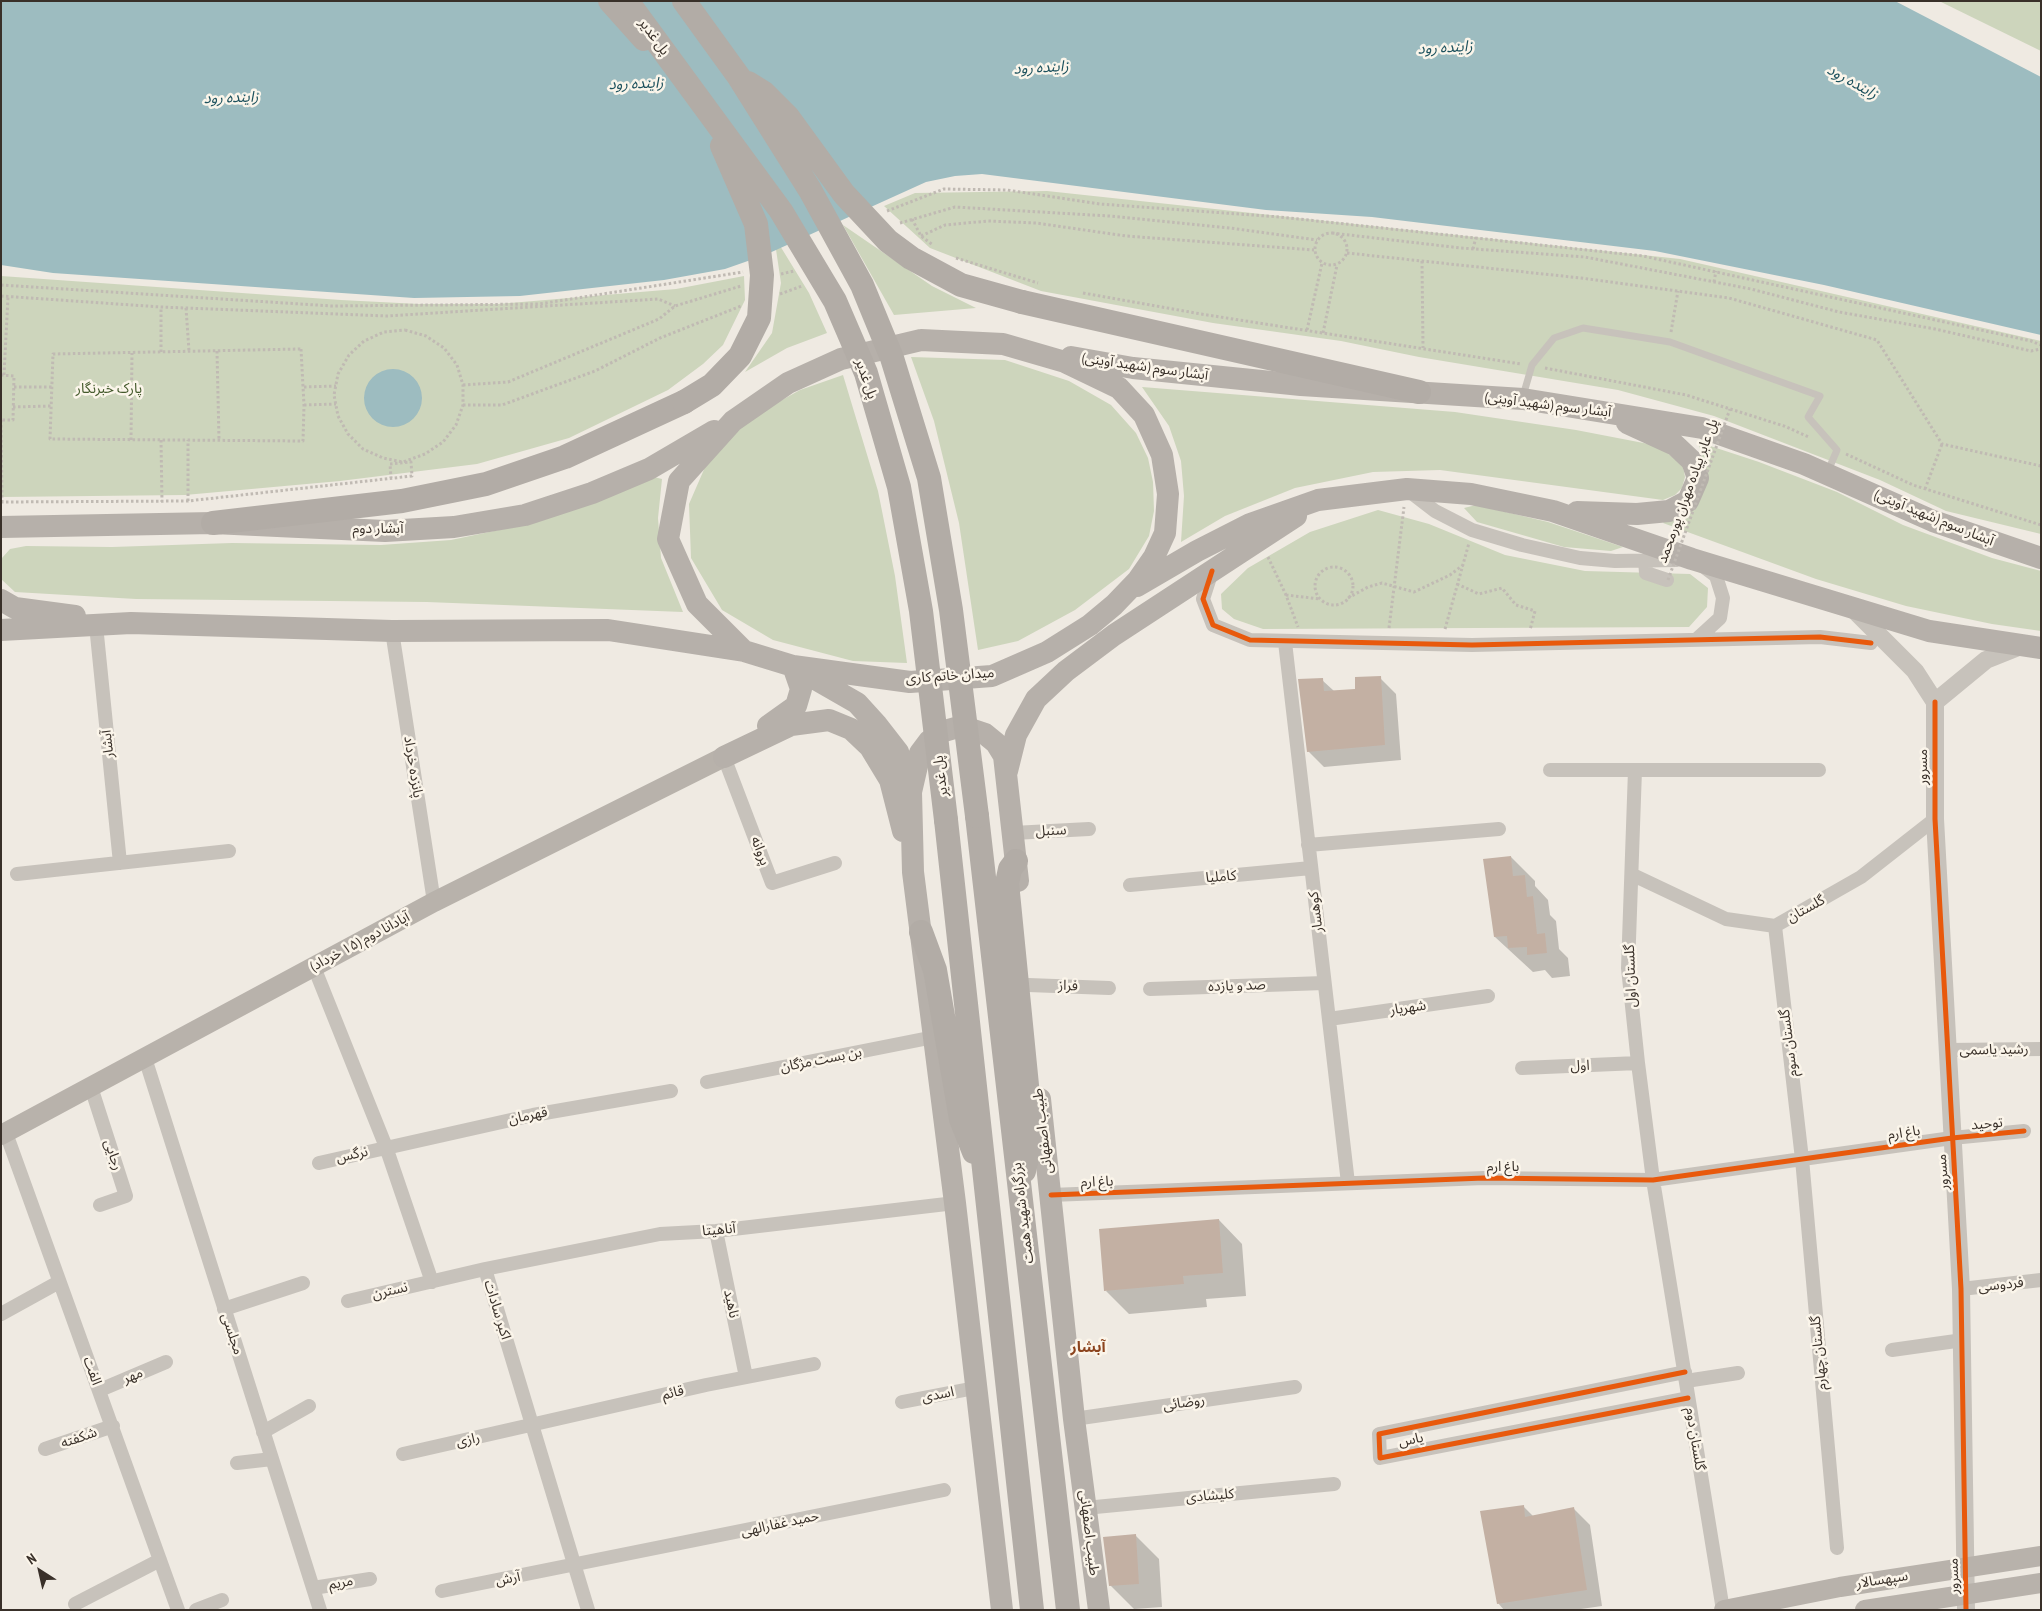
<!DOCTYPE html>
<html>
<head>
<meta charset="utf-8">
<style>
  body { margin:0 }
  #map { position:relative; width:2042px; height:1611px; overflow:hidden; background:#efeae2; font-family:"PT Sans Narrow",sans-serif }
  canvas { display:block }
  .frame { position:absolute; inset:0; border:2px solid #393029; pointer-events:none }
  .north { position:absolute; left:15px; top:1546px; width:50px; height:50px; -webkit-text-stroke:4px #fbf5ea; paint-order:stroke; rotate:325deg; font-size:14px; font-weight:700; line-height:20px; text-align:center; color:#393029 }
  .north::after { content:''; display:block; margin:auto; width:18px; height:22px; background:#393029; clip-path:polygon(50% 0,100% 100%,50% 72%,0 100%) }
</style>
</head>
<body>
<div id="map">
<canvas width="2042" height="1611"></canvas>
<div class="frame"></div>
<div class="north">N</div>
</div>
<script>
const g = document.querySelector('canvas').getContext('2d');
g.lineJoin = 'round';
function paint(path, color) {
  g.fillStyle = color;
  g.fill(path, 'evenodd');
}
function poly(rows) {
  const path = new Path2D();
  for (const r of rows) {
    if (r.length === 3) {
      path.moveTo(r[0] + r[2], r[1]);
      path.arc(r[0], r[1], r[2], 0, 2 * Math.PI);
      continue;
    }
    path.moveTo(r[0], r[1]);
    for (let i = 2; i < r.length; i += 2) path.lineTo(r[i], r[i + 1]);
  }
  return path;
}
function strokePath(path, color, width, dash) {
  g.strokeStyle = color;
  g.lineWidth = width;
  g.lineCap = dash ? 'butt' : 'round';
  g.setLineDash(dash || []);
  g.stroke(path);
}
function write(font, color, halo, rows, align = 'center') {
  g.font = font + ' "PT Sans Narrow","Noto Sans Arabic",sans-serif';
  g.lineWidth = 5;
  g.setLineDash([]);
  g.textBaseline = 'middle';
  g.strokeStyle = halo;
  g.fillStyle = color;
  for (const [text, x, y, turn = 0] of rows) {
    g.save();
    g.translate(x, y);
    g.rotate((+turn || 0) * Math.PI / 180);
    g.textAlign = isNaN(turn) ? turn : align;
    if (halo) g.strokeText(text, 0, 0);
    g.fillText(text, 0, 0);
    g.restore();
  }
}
paint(poly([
  [1939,1,2041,1,2041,51],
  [1047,191,1680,259,2041,341,2041,534,1946,511,1880,480,1714,416,1618,390,1419,357,1341,341,1213,323,1041,291,930,248,884,206,915,193],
  [843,225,932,286,976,308,894,315],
  [774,236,809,293,827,333,787,348,745,372,772,333,781,283],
  [1,276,341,300,419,304,498,304,676,289,744,276,745,300,723,345,703,364,668,390,569,438,477,464,340,481,185,495,1,497],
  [911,357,1005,360,1069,381,1111,405,1136,433,1148,458,1153,482,1154,511,1149,536,1129,569,1075,610,1018,641,978,650,959,523,934,421],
  [843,375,878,491,895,576,907,663,853,661,773,640,722,610,691,558,689,504,709,458,755,415,800,390],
  [1142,387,1455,412,1576,430,1659,446,1683,466,1685,477,1682,488,1675,495,1663,500,1440,470,1373,472,1295,488,1225,516,1181,542,1184,496,1181,461,1169,426],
  [1698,442,1759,462,1837,492,1903,525,1992,558,2041,571,2041,631,1992,624,1906,606,1816,579,1663,523,1707,475],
  [654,477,662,479,658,518,661,558,683,612,427,602,136,599,15,592,1,579,2,558,10,549,26,546,112,547,232,543,381,545,451,540,532,523],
  [1476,505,1548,522,1623,547,1611,551,1564,547,1477,522,1464,508],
  [1378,510,1429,524,1505,555,1585,571,1690,574,1708,588,1707,607,1689,627,1263,629,1234,619,1222,609,1221,594,1248,568,1310,532]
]), '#cdd5bc');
paint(poly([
  [34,1,1895,1,2041,77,2041,335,1824,285,1655,251,1372,217,1266,210,982,174,955,176,926,182,765,255,725,269,664,280,520,296,414,298,53,273,1,265,1,2],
  [393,398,29]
]), '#9dbcc0');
paint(poly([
  [1380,678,1396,694,1401,760,1324,767,1308,751,1322,680,1334,691,1356,690],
  [1511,857,1535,881,1535,886,1548,900,1550,915,1556,921,1559,949,1568,958,1570,976,1552,978,1545,970,1533,972,1495,937],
  [1219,1220,1242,1244,1246,1296,1206,1299,1207,1307,1129,1314,1106,1291],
  [1523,1506,1534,1517,1574,1509,1590,1525,1602,1606,1574,1610,1504,1610,1498,1603],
  [1135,1535,1159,1559,1162,1607,1134,1609,1110,1585]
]), '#0003');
paint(poly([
  [1381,676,1385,745,1307,752,1298,679,1323,678,1324,691,1355,689,1355,677],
  [1511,856,1513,876,1525,875,1527,897,1533,896,1537,934,1545,933,1547,953,1527,955,1527,947,1508,948,1507,936,1494,937,1483,859],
  [1219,1219,1223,1273,1183,1276,1184,1284,1104,1291,1099,1229],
  [1524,1505,1525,1517,1574,1507,1587,1590,1497,1604,1480,1511],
  [1136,1534,1139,1584,1109,1586,1103,1537]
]), '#c3b0a3');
strokePath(poly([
  [887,211,944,189,1007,190,1100,204,1280,217,1643,256,2031,341,2041,345],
  [912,219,921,236,933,245],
  [900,223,955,207,1109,216,1230,228,1317,240],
  [1331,249,16],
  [1332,233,1461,248,1585,257,1751,289,1839,312,1935,329,2031,351,2041,349],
  [921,236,945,225,988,221,1036,223,1126,236,1314,250],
  [1473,249,1476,237],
  [1347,253,1581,278,1729,298,1877,340,1942,444,2041,466],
  [956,258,1038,283],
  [1422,261,1423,348],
  [781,274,794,271],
  [1714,282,1716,271],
  [1,285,332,306,539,304,743,272],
  [1083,293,1201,314,1521,364],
  [780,294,802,286],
  [1,296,161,307,387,316,658,299,675,306],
  [186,308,189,351],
  [405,330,426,336,444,348,457,365,463,385,463,405,456,425,443,442,425,454,403,462,383,458,363,449,348,434,338,416,334,395,338,374,349,355,364,341,384,332,405,330],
  [1307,330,1322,263],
  [1671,332,1678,291],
  [1323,333,1337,265],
  [301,349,304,405,303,441,50,439,53,354,301,349],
  [217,351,219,440],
  [161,352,161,308],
  [1545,368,1686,395,1784,426,1809,437],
  [1,375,14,376,13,420,1,420],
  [4,375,8,297],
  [463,385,508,382,659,319,675,306,741,286],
  [14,387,52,387],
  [304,387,336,386],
  [304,405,336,404],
  [463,405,502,405,595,371,660,338,741,306],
  [13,407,51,406],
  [1,420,2,502],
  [131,440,132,353],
  [161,440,162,502],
  [1846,454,1913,485,2041,525],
  [1925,489,1942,444],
  [188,501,188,440],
  [1,502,188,501,412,476,411,462,390,464,391,478],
  [1268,557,1286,595,1298,627],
  [1334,586,19],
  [1457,584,1479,594,1502,588,1516,605,1535,611,1530,630],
  [1286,595,1320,599],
  [1348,598,1368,587,1382,583,1414,592,1450,575,1463,565],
  [1389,628,1404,507],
  [1445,629,1469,543]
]), '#c0bab3', 3, [2.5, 2.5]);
strokePath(poly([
  [1523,396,1532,365,1554,338,1583,328,1670,342,1820,396,1808,417,1837,450,1828,471]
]), '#c7c2bb', 7);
strokePath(poly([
  [1409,491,1435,511,1472,530,1522,545,1580,558,1615,561,1677,560],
  [1645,560,1646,573,1667,580],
  [1212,571,1203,599,1213,625,1250,640,1472,645,1820,637,1871,643],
  [96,625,120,863],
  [392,631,434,902],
  [1697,639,1720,618,1723,598,1716,576,1704,567],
  [1285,642,1348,1183],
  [724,757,772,883,835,863],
  [1550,770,1819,770],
  [1635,770,1628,968,1638,1063,1653,1180,1723,1610],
  [1013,833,1089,829],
  [1308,845,1499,829],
  [17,874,229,851],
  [1633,875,1726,919,1775,926,1861,877,1935,819],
  [1130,885,1311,868],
  [1775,926,1802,1159,1837,1548],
  [314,967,386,1147,432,1282],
  [1028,985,1109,988],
  [1150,989,1324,983],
  [1329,1019,1488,996],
  [1947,1050,2041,1049],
  [145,1058,320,1610],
  [1522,1068,1638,1063],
  [707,1082,934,1037],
  [91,1087,126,1196,100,1205],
  [6,1133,178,1610],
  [319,1163,533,1115,671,1091],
  [1051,1195,1484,1178,1653,1180,1952,1138,2024,1131],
  [716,1231,746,1377],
  [485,1269,660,1234,716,1231,955,1203],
  [1961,1289,2041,1280],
  [348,1301,485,1269,588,1610],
  [224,1309,303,1283],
  [1,1314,59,1282],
  [1892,1350,1963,1340],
  [1685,1372,1379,1434,1380,1458,1688,1398],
  [1686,1381,1738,1373],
  [100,1390,166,1362],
  [902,1402,975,1388],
  [1074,1419,1295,1387],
  [263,1432,309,1406],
  [45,1449,113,1426],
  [403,1454,706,1385,814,1364],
  [237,1463,272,1459],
  [1085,1508,1334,1484],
  [313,1588,370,1579],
  [442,1591,944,1490],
  [75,1604,160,1560],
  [196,1610,222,1600]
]), '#c7c2bb', 14);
strokePath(poly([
  [1854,610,1915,671,1935,702],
  [1935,702,1935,819,1961,1289,1966,1610],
  [1935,702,1986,660,2021,646]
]), '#c7c2bb', 18);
strokePath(poly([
  [1,1135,434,902,724,757],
  [1724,1610,1840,1587,2041,1556],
  [1865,1610,2041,1583]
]), '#b8b2ab', 20);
strokePath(poly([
  [921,340,1003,344,1065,362,1119,388,1144,415,1162,455,1168,494,1165,533,1154,557,1138,580,1114,605,1090,625,1047,652,992,676,910,682,793,666,744,651,697,604,668,539,679,481,733,421,788,383,841,359,921,340],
  [1071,357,1133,368,1301,385,1523,399,1702,428,1804,464,1933,521,2041,558],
  [1577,512,1637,514,1669,511,1688,501,1698,478,1692,461,1675,445,1627,423],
  [1,527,213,523,385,531,454,527,525,515,592,493,649,469,714,431],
  [1137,586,1197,551,1250,524,1318,500,1407,489,1471,494,1553,511,1692,559,1929,631,2041,648],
  [1,600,15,608,75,616],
  [1,630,131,623,392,631,608,630,744,651],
  [803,672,857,703,877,725,898,752,911,792],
  [768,726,796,706,801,689,793,666],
  [724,757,791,725,829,720,851,729,870,747,890,780,903,831],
  [1007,771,1016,735,1036,699,1066,671,1114,635,1296,516],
  [1040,1099,1074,1419,1099,1610],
  [1002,1610,955,1203,913,872,911,792,920,753,929,741,941,732,955,728,970,729,985,734,996,743,1004,756,1018,881]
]), '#b6b0aa', 22);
strokePath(poly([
  [610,1,644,39],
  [1022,302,1419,392],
  [213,523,402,501,486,484,565,457,684,402],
  [977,816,1068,1610],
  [946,820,1032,1610],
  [1016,861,1010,869,1007,883,1032,1136,1024,1171],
  [921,932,935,970,961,1119,974,1152]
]), '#b2aca6', 24);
strokePath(poly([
  [1668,580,1730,409]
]), '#c0bab3', 3, [2.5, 2.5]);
strokePath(poly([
  [627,1,781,211,835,301,866,373,899,487,921,611,946,820],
  [684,1,739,77,810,190,862,285,892,358,929,478,951,610,977,816],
  [748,83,764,93,788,117,844,194,888,241,911,258,961,285,1022,302],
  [684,402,712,385,740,356,759,318,762,275,756,224,722,146]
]), '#b2aca6', 24);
strokePath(poly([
  [1212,571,1203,599,1213,625,1250,640,1472,645,1820,637,1871,643],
  [1935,702,1935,819,1961,1289,1966,1610],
  [1051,1195,1484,1178,1653,1180,1952,1138,2024,1131],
  [1685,1372,1379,1434,1380,1458,1688,1398]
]), '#e8590c', 5);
write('14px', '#393029', '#fbf5ea', [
  ["پل غدیر",654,37,54],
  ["آبشار سوم (شهید آوینی)",1145,367,8],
  ["پل غدیر",866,379,71],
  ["آبشار سوم (شهید آوینی)",1548,405,7],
  ["پل عابر پیاده مهران پورمحمد",1688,491,-70],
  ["آبشار سوم (شهید آوینی)",1934,518,22],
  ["آبشار دوم",378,529],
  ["میدان خاتم کاری",950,676,-4],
  ["آبشار",108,744,-96],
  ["پانزده خرداد",413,767,81],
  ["مسرور",1923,767,-90],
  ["پل غدیر",941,776,-97],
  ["سنبل",1051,831,-3],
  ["پروانه",760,851,69],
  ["کاملیا",1221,877,-5],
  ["گلستان",1806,909,-29],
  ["کوهسار",1316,912,-97],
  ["آپادانا دوم (۱۵ خرداد)",360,942,-28],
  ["گلستان اول",1631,976,-92],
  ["فراز",1068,986,2],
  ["صد و یازده",1237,986,-2],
  ["شهریار",1408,1008,-8],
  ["گلستان سوم",1789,1043,-97],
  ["رشید یاسمی",1994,1050,-1],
  ["بن بست مژگان",821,1060,-11],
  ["اول",1580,1066,-2],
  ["قهرمان",528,1116,-12],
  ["توحید",1987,1124,-5],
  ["طبیب اصفهانی",1043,1131,-97],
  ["باغ ارم",1904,1133,-8],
  ["رجایی",113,1155,72],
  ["نرگس",352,1155,-13],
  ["باغ ارم",1503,1167],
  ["مسرور",1943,1172,-94],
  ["باغ ارم",1097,1182,-2],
  ["بزرگراه شهید همت",1023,1213,-97],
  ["آناهیتا",719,1230,-5],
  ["فردوسی",2001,1285,-6],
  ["نسترن",390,1291,-13],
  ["ناهید",731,1304,78],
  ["اکبر سادات",497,1310,73],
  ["مجلسی",232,1334,72],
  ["گلستان چهارم",1819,1353,-95],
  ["الفت",92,1371,70],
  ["مهر",133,1376,-23],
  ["قائم",673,1393,-13],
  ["اسدی",938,1395,-11],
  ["روضائی",1184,1403,-8],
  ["شکفته",79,1438,-19],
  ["گلستان دوم",1695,1439,81],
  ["رازی",468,1440,-12],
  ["یاس",1411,1440,-11],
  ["کلیشادی",1210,1496,-5],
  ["حمید غفارالهی",780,1524,-12],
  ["طبیب اصفهانی",1089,1533,83],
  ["مسرور",1954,1576,-91],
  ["آرش",508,1579,-11],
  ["سپهسالار",1882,1580,-9],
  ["مریم",341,1583,-10]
]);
write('14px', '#43592b', '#fbf5ea', [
  ["پارک خبرنگار",109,389]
]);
write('italic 15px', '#1c515d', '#fbf5ea', [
  ["زاینده رود",1445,48,-3],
  ["زاینده رود",1041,68,-3],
  ["زاینده رود",1852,82,29],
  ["زاینده رود",636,84,-2],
  ["زاینده رود",231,98,-2]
]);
write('bold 15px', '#8c441e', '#fbf5ea', [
  ["آبشار",1088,1348]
]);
</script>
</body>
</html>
